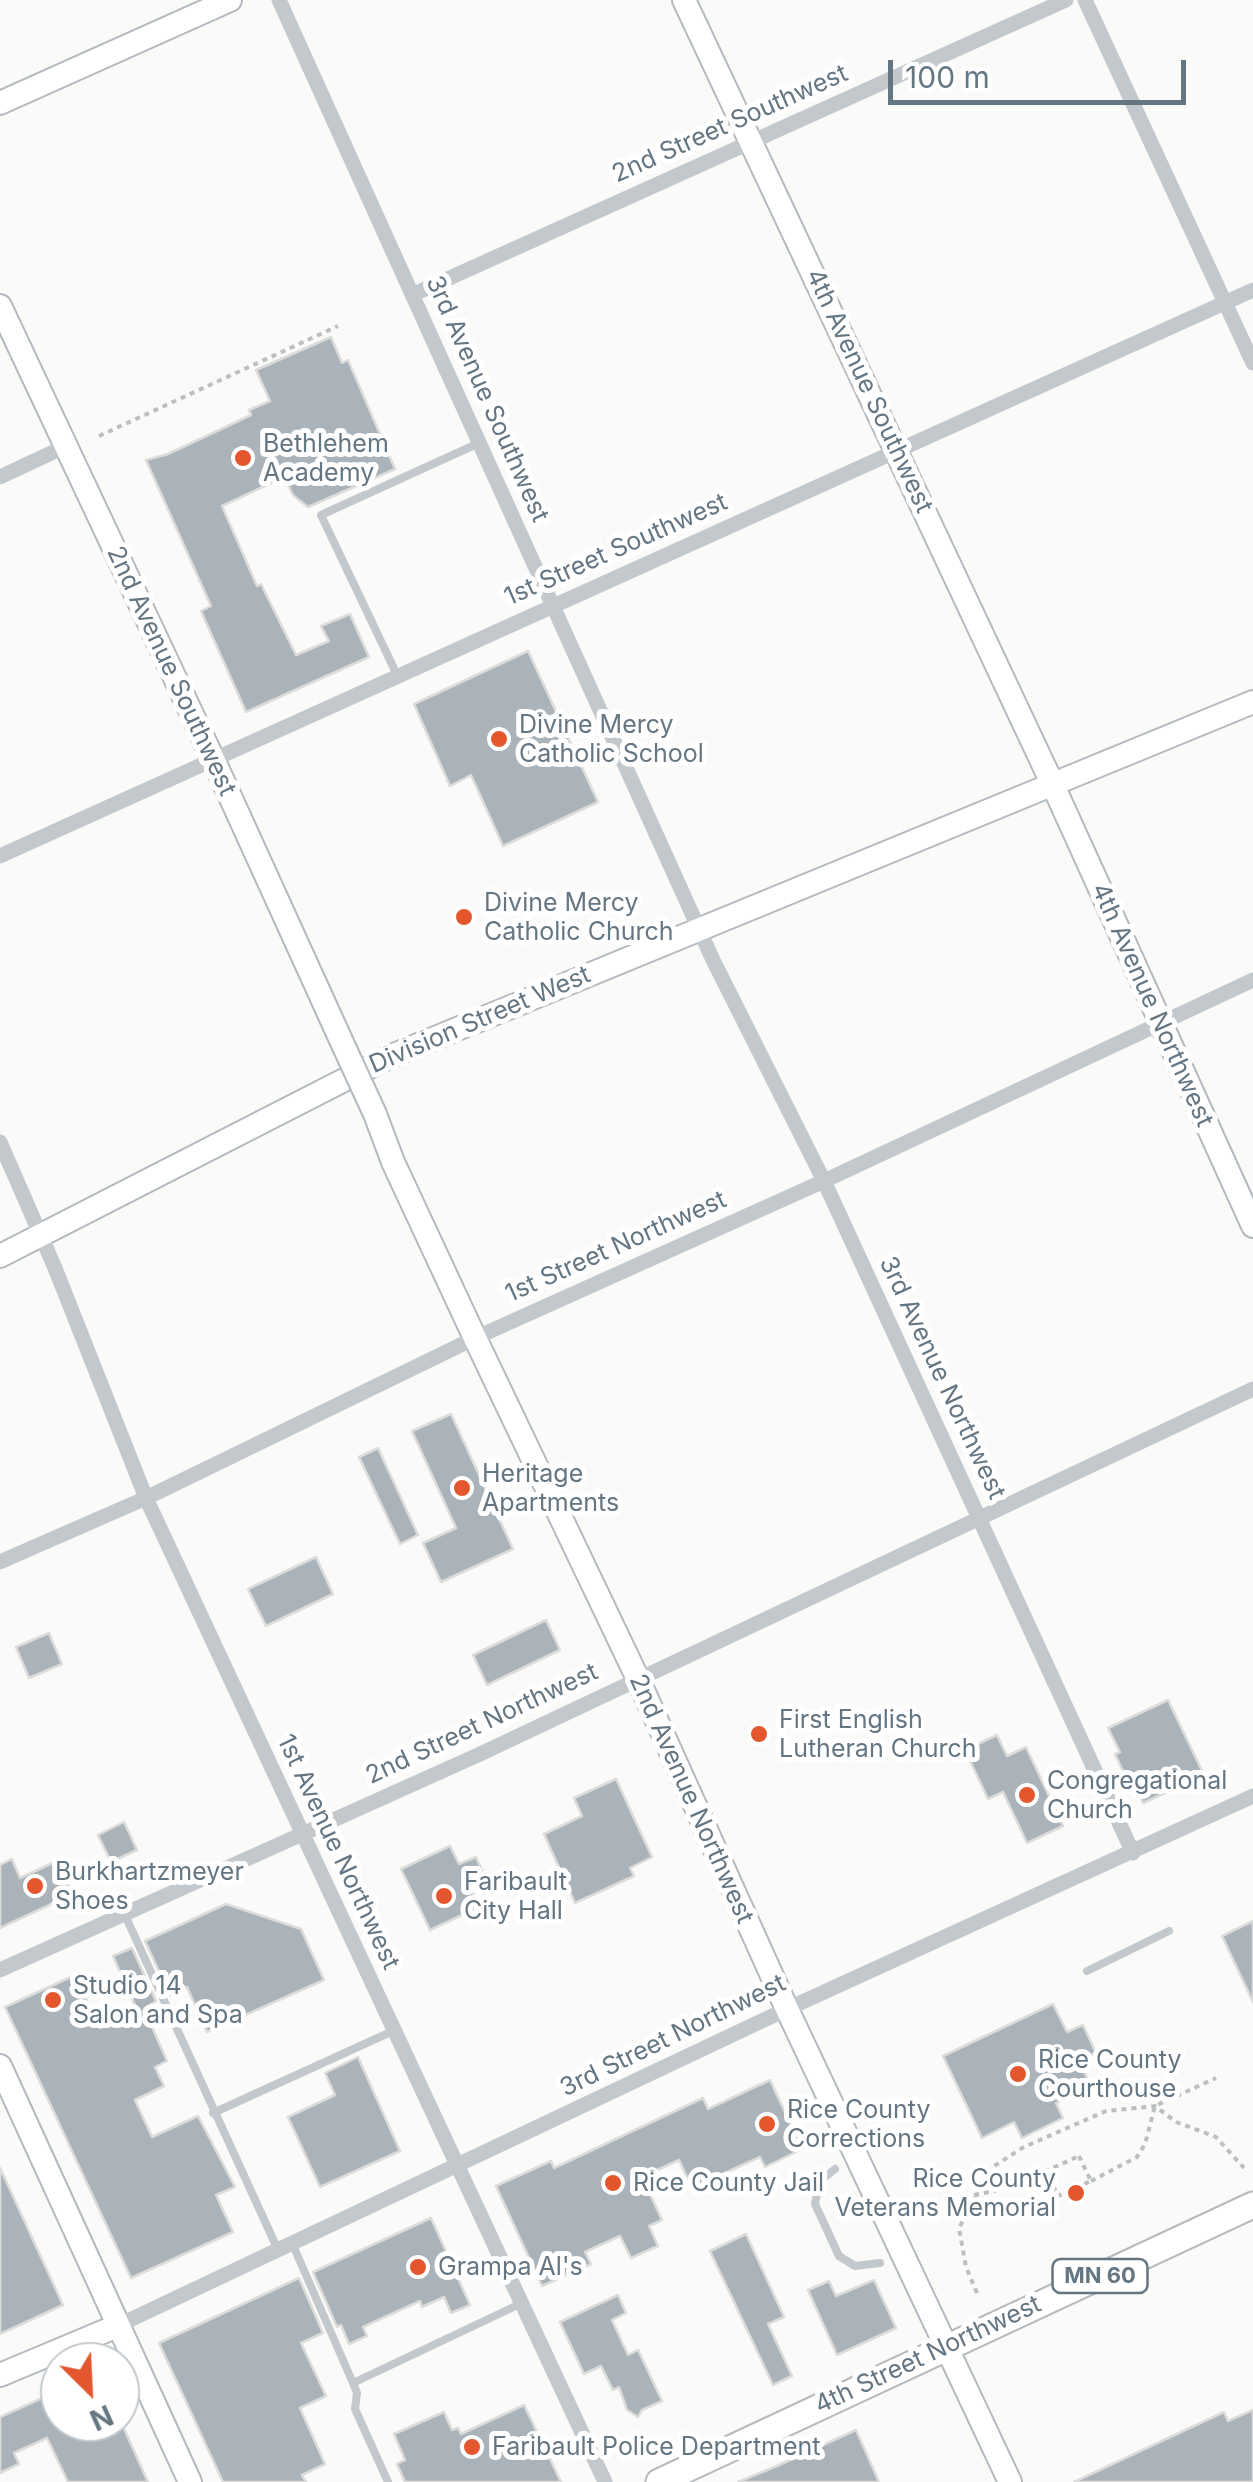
<!DOCTYPE html>
<html>
<head>
<meta charset="utf-8">
<style>
  body { margin:0 }
  #map { position:relative; width:1253px; height:2482px; overflow:hidden; background:#fafaf8; font-family:Inter,sans-serif }
  canvas { display:block }
  .north { position:absolute; left:40px; top:2342px; width:100px; height:100px; box-sizing:border-box; background:#fff; border:2px solid #c1c8cd; border-radius:50%; rotate:156deg; font-size:28px; font-weight:700; line-height:40px; text-align:center; color:#657683 }
  .north::after { content:''; display:block; margin:auto; width:35px; height:45px; background:#e4572e; clip-path:polygon(50% 0,100% 100%,50% 72%,0 100%) }
  .scale { position:absolute; left:888px; top:60px; width:298px; height:45px; box-sizing:border-box; border:5px solid #657683; border-top:0; padding-left:12px; font-size:30px; line-height:35px; white-space:nowrap; color:#657683; -webkit-text-stroke:8px #fff; paint-order:stroke }
</style>
</head>
<body>
<div id="map">
<canvas width="1253" height="2482"></canvas>
<div class="north">N</div>
<div class="scale">100 m</div>
</div>
<script>
const g = document.querySelector('canvas').getContext('2d');
g.lineJoin = 'round';
function paint(path, color) {
  g.fillStyle = color;
  g.fill(path, 'evenodd');
}
function poly(rows) {
  const path = new Path2D();
  for (const r of rows) {
    path.moveTo(r[0], r[1]);
    for (let i = 2; i < r.length; i += 2) path.lineTo(r[i], r[i + 1]);
  }
  return path;
}
function strokePath(path, color, width, dash) {
  g.strokeStyle = color;
  g.lineWidth = width;
  g.lineCap = dash ? 'butt' : 'round';
  g.setLineDash(dash || []);
  g.stroke(path);
}
function write(font, color, halo, rows, align = 'center') {
  g.font = font + ' Inter,sans-serif';
  g.lineWidth = 10;
  g.setLineDash([]);
  g.textBaseline = 'middle';
  g.strokeStyle = halo;
  g.fillStyle = color;
  for (const [text, x, y, turn = 0] of rows) {
    g.save();
    g.translate(x, y);
    g.rotate((+turn || 0) * Math.PI / 180);
    g.textAlign = isNaN(turn) ? turn : align;
    if (halo) g.strokeText(text, 0, 0);
    g.fillText(text, 0, 0);
    g.restore();
  }
}
const building = poly([
  [331,337,342,363,348,360,395,469,308,507,293,495,284,477,222,506,257,586,261,584,296,655,329,641,321,626,350,614,369,657,246,712,201,611,211,606,146,460,168,454,251,415,249,410,270,401,256,370,331,337],
  [528,651,598,802,503,846,471,775,450,786,414,704,528,651],
  [451,1414,513,1549,441,1582,423,1543,456,1528,412,1431,451,1414],
  [378,1448,418,1535,400,1544,359,1457,378,1448],
  [316,1557,333,1594,266,1626,248,1589,316,1557],
  [546,1620,560,1650,487,1685,473,1655,546,1620],
  [49,1633,62,1664,29,1678,16,1647,49,1633],
  [1168,1700,1204,1775,1143,1803,1133,1780,1128,1782,1115,1754,1120,1752,1108,1728,1168,1700],
  [997,1735,1007,1756,1026,1747,1063,1826,1027,1843,1003,1792,988,1799,965,1750,997,1735],
  [616,1779,652,1857,630,1868,634,1876,575,1903,544,1834,582,1816,574,1798,616,1779],
  [124,1822,137,1850,111,1862,98,1835,124,1822],
  [450,1846,459,1864,476,1857,485,1877,469,1885,479,1907,430,1930,401,1869,450,1846],
  [12,1859,20,1878,57,1861,73,1894,0,1928,0,1865,12,1859],
  [226,1904,301,1929,324,1980,207,2032,187,1987,170,1995,145,1941,226,1904],
  [1253,1921,1253,2002,1222,1936,1253,1921],
  [132,1948,156,2001,144,2009,167,2061,155,2067,164,2086,135,2100,152,2137,198,2116,235,2187,216,2195,233,2232,131,2278,5,2007,82,1972,90,1989,83,1992,100,2028,138,2012,113,1956,132,1948],
  [1053,2004,1067,2032,1083,2025,1096,2053,1079,2061,1091,2086,1056,2103,1063,2118,1022,2138,1014,2122,982,2138,943,2056,1053,2004],
  [358,2057,400,2151,320,2187,288,2117,335,2095,325,2073,358,2057],
  [770,2080,802,2149,765,2167,760,2157,692,2188,679,2160,642,2177,662,2220,649,2226,658,2246,631,2258,620,2236,585,2252,591,2264,542,2286,496,2186,551,2161,554,2168,703,2098,708,2109,770,2080],
  [0,2168,63,2305,0,2334,0,2168],
  [431,2218,470,2305,451,2313,444,2297,422,2307,420,2301,363,2327,367,2336,349,2344,341,2325,337,2327,313,2272,431,2218],
  [746,2234,784,2317,768,2324,792,2376,773,2385,710,2251,746,2234],
  [299,2278,323,2333,301,2343,326,2396,300,2408,325,2464,302,2475,306,2482,223,2482,159,2343,299,2278],
  [874,2280,896,2328,837,2355,808,2290,829,2281,836,2296,874,2280],
  [618,2295,626,2313,612,2320,628,2355,638,2350,662,2401,642,2410,638,2417,627,2410,619,2387,613,2390,601,2366,584,2374,560,2322,618,2295],
  [60,2390,60,2422,121,2422,148,2482,68,2482,47,2438,14,2453,19,2464,0,2473,0,2417,60,2390],
  [524,2405,561,2482,405,2482,397,2464,405,2460,394,2434,444,2412,452,2430,458,2428,461,2434,524,2405],
  [1253,2410,1253,2482,1074,2482,1224,2412,1228,2421,1253,2410],
  [856,2430,879,2482,738,2482,777,2466,856,2430]
]);
paint(building, '#aab3b9');
strokePath(building, '#dcdcda', 2.5);
const secondary = poly([
  [684,0,1052,783,1253,1226],
  [0,103,230,0],
  [0,306,214,761,340,1038],
  [375,1114,393,1162,475,1338,638,1679,787,2009,1010,2482],
  [0,1256,389,1057,1253,702],
  [0,2066,190,2482],
  [0,2375,117,2326]
]);
const primary = poly([
  [659,2482,1253,2205]
]);
strokePath(secondary, '#b3babf', 26);
strokePath(primary, '#b5babe', 29);
strokePath(poly([
  [99,436,338,326],
  [1079,2156,1091,2181,1058,2196,1046,2171,1079,2156],
  [1091,2181,1137,2157,1145,2144,1155,2106,1216,2078],
  [974,2195,994,2191,1045,2171],
  [977,2293,966,2267,959,2228,991,2168,1024,2147,1106,2111,1155,2106,1176,2122,1216,2137,1244,2168]
]), '#bbbfc2', 4, [5, 5]);
strokePath(poly([
  [398,677,321,515,479,443],
  [124,1913,278,2250],
  [1087,1971,1169,1931],
  [213,2113,393,2031],
  [835,2169,819,2182,815,2204,839,2256,855,2266,880,2263],
  [292,2243,353,2383,357,2393,355,2409,388,2482],
  [353,2383,520,2304]
]), '#c3c8cc', 8);
strokePath(poly([
  [279,0,713,960,824,1181,1133,1853],
  [1085,0,1253,363],
  [414,294,1066,0],
  [0,477,64,447],
  [0,856,1253,290],
  [0,1142,55,1268,146,1498,605,2482],
  [0,1562,146,1498,475,1338,824,1181,1253,980],
  [0,1970,478,1755,1253,1389],
  [117,2326,787,2009,1253,1796]
]), '#c3c8cc', 15);
strokePath(secondary, '#fff', 22);
strokePath(primary, '#fff', 25);
const secondaryBridge = poly([
  [340,1038,375,1114]
]);
strokePath(secondaryBridge, '#b3babf', 26, []);
strokePath(secondaryBridge, '#fff', 22);
for (const [x, y, r, color] of [
  [243,458,10,"#e4572e"],
  [499,739,10,"#e4572e"],
  [464,917,10,"#e4572e"],
  [462,1488,10,"#e4572e"],
  [759,1734,10,"#e4572e"],
  [1027,1795,10,"#e4572e"],
  [35,1886,10,"#e4572e"],
  [444,1896,10,"#e4572e"],
  [53,2000,10,"#e4572e"],
  [1018,2074,10,"#e4572e"],
  [767,2124,10,"#e4572e"],
  [613,2183,10,"#e4572e"],
  [1076,2193,10,"#e4572e"],
  [418,2267,10,"#e4572e"],
  [472,2447,10,"#e4572e"]
]) {
  const dot = new Path2D();
  dot.arc(x, y, r, 0, 2 * Math.PI);
  g.fillStyle = color;
  g.fill(dot);
  strokePath(dot, '#fff', 4);
}
for (const [x, y, w] of [
  [1100,2276,95]
]) {
  const box = new Path2D();
  box.roundRect(x - w / 2, y - 17, w, 34, 8);
  g.fillStyle = '#fff';
  g.fill(box);
  strokePath(box, '#657683', 2.5);
}
write('bold 22px', '#657683', null, [
  ["MN 60",1100,2276]
]);
write('25px', '#657683', '#fff', [
  ["2nd Street Southwest",730,124,-24],
  ["4th Avenue Southwest",869,391,65],
  ["3rd Avenue Southwest",487,399,66],
  ["1st Street Southwest",616,550,-24],
  ["2nd Avenue Southwest",171,671,65],
  ["4th Avenue Northwest",1152,1005,66],
  ["Division Street West",480,1020,-23],
  ["1st Street Northwest",616,1247,-24],
  ["3rd Avenue Northwest",942,1378,65],
  ["2nd Street Northwest",482,1724,-25],
  ["2nd Avenue Northwest",691,1799,66],
  ["1st Avenue Northwest",338,1852,65],
  ["3rd Street Northwest",673,2036,-26],
  ["4th Street Northwest",928,2355,-25]
]);
write('25px', '#657683', '#fff', [
  ["Bethlehem",263,444],
  ["Academy",263,473],
  ["Divine Mercy",519,725],
  ["Catholic School",519,754],
  ["Divine Mercy",484,903],
  ["Catholic Church",484,932],
  ["Heritage",482,1474],
  ["Apartments",482,1503],
  ["First English",779,1720],
  ["Lutheran Church",779,1749],
  ["Congregational",1047,1781],
  ["Church",1047,1810],
  ["Burkhartzmeyer",55,1872],
  ["Shoes",55,1901],
  ["Faribault",464,1882],
  ["City Hall",464,1911],
  ["Studio 14",73,1986],
  ["Salon and Spa",73,2015],
  ["Rice County",1038,2060],
  ["Courthouse",1038,2089],
  ["Rice County",787,2110],
  ["Corrections",787,2139],
  ["Rice County",1056,2179,"right"],
  ["Veterans Memorial",1056,2208,"right"],
  ["Rice County Jail",633,2183],
  ["Grampa Al's",438,2267],
  ["Faribault Police Department",492,2447]
], 'left');
</script>
</body>
</html>
